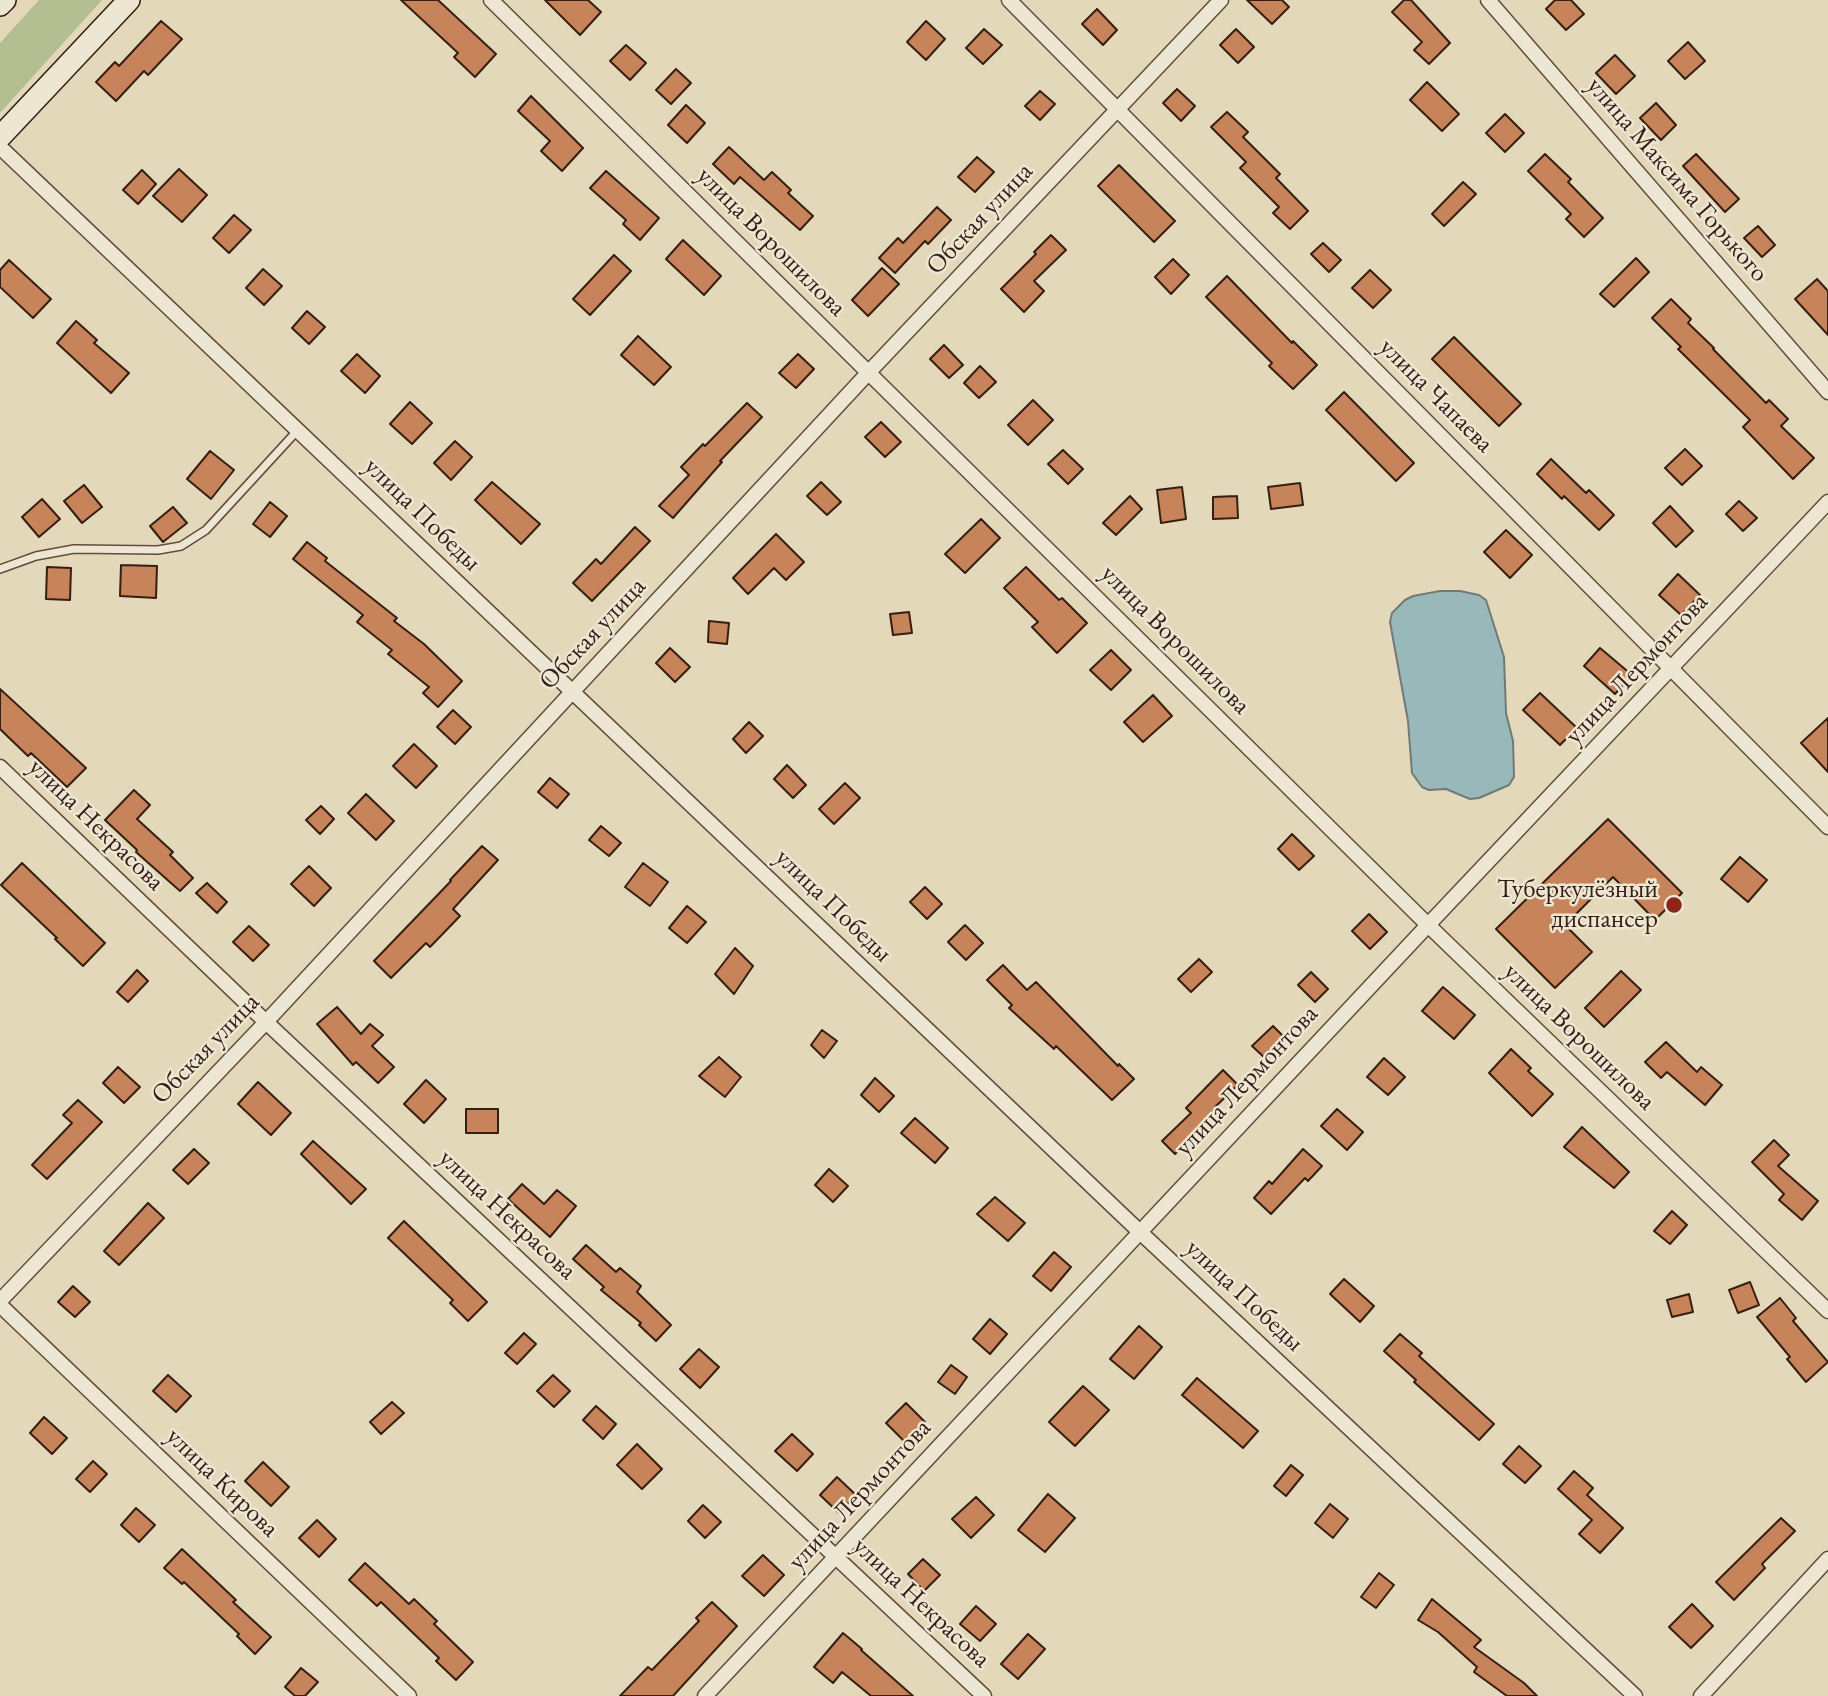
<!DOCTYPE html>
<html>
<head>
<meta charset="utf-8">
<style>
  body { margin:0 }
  canvas { display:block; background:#e4d8bb }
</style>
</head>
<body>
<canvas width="1828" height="1696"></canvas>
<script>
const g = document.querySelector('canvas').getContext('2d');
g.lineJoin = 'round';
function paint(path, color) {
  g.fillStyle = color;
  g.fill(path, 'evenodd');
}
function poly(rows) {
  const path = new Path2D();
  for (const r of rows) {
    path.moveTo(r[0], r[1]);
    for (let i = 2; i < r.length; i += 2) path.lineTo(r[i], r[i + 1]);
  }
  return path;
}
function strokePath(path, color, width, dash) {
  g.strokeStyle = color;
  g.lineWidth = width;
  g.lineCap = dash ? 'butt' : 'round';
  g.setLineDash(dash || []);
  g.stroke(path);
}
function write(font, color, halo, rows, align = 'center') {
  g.font = font + ' "EB Garamond",serif';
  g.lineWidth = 5;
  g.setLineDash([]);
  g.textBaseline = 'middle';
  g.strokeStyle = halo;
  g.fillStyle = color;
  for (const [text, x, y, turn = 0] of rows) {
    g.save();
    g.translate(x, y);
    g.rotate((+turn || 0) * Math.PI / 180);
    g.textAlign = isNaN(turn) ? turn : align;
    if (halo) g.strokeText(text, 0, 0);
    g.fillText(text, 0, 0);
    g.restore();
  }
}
paint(poly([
  [39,0,102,0,0,113,0,43]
]), '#b3bf91');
const water = poly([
  [1440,591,1460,591,1479,595,1486,600,1504,657,1506,713,1513,741,1514,777,1509,785,1479,798,1470,799,1446,789,1429,790,1422,787,1412,773,1408,721,1390,622,1392,613,1405,600,1413,596,1440,591]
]);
paint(water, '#99b8ba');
strokePath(water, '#717a77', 2);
const building = poly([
  [401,0,438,0,496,54,475,77,454,57,458,53,401,0],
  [545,0,588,0,601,12,580,35,545,0],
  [1247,0,1282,0,1289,7,1272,24,1247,0],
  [1404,0,1411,0,1450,43,1429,64,1414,50,1422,42,1392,12,1404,0],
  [1555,0,1571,0,1584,14,1566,30,1546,9,1555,0],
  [1097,9,1117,30,1103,45,1082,24,1097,9],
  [161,21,182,39,148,75,144,71,116,101,96,82,115,62,119,66,161,21],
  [926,21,945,39,926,60,907,42,926,21],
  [984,29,1002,45,983,64,966,48,984,29],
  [1236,29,1254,47,1238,63,1220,45,1236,29],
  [1688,42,1705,61,1685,79,1668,61,1688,42],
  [626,45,646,63,630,80,610,61,626,45],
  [1615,55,1635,76,1616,94,1596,73,1615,55],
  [676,69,691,83,671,104,656,90,676,69],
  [1427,82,1459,114,1442,131,1410,100,1427,82],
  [1177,89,1195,106,1181,121,1163,103,1177,89],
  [1040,91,1055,104,1040,120,1025,106,1040,91],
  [531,96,583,148,562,171,541,151,550,141,518,111,531,96],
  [1656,103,1676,125,1661,140,1640,118,1656,103],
  [686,105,705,123,687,143,668,125,686,105],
  [1227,112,1248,132,1243,137,1280,174,1276,178,1308,211,1290,229,1273,213,1279,207,1240,168,1246,162,1211,127,1227,112],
  [1505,114,1524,133,1505,152,1486,133,1505,114],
  [729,147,764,180,772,172,791,190,788,193,813,216,800,230,740,177,734,184,713,164,729,147],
  [1545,154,1571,179,1568,182,1603,218,1584,237,1566,219,1571,214,1528,171,1545,154],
  [1696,154,1739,199,1725,212,1683,166,1696,154],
  [977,157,994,172,975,192,958,177,977,157],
  [1119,165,1175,221,1154,242,1098,186,1119,165],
  [179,169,207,195,182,222,153,196,179,169],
  [142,170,156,184,138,204,123,190,142,170],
  [606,171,659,218,640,240,623,224,626,220,590,188,606,171],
  [1463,182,1476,194,1444,226,1432,214,1463,182],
  [937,207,951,220,928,244,925,241,895,273,879,258,898,238,903,243,937,207],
  [234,215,251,230,229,253,213,238,234,215],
  [1758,226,1775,245,1762,257,1744,238,1758,226],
  [1051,235,1066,250,1034,281,1044,291,1024,312,1001,289,1036,254,1034,252,1051,235],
  [683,240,721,276,704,295,666,259,683,240],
  [1323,243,1341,260,1329,272,1311,254,1323,243],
  [614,255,631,271,590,315,573,299,614,255],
  [1636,258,1649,272,1614,307,1600,294,1636,258],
  [1173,259,1189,275,1171,294,1155,277,1173,259],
  [9,260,51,299,33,318,0,287,0,270,9,260],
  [882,268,899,284,868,316,852,300,882,268],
  [263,269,282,286,264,305,246,288,263,269],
  [1370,270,1391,290,1373,308,1352,288,1370,270],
  [1227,276,1292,343,1293,341,1317,365,1293,389,1269,366,1272,363,1206,297,1227,276],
  [1817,279,1828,291,1828,335,1795,299,1817,279],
  [1671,299,1691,319,1688,323,1714,348,1713,349,1766,403,1769,400,1788,419,1781,426,1814,458,1793,479,1743,427,1750,420,1678,349,1681,347,1652,318,1671,299],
  [307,311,325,327,309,344,292,328,307,311],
  [76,321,97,340,94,343,129,373,111,393,57,343,76,321],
  [638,336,671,367,654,385,621,355,638,336],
  [1454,337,1521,404,1499,426,1432,359,1454,337],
  [944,345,963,365,949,378,930,359,944,345],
  [357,354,380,376,365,393,341,371,357,354],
  [798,354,814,369,796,388,779,373,798,354],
  [980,366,996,382,979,398,964,383,980,366],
  [1344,392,1414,463,1396,481,1326,410,1344,392],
  [1033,400,1053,420,1028,445,1008,425,1033,400],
  [410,402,432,423,412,444,390,424,410,402],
  [747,403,762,417,720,461,722,462,673,518,659,506,689,475,681,467,703,444,705,446,747,403],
  [881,422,901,442,885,457,865,437,881,422],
  [455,441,472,457,451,480,434,463,455,441],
  [1685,449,1702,466,1682,485,1665,468,1685,449],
  [1063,450,1083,469,1068,484,1048,464,1063,450],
  [210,451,234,470,211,499,187,479,210,451],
  [1551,459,1586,493,1589,490,1614,515,1599,530,1564,496,1562,499,1537,474,1551,459],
  [492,482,540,524,521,544,475,500,492,482],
  [821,482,841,502,827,515,807,496,821,482],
  [1300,483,1303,505,1271,509,1268,487,1300,483],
  [84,485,102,507,82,523,64,501,84,485],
  [1182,487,1186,519,1161,523,1157,490,1182,487],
  [1130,496,1142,509,1116,535,1103,523,1130,496],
  [1237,496,1238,518,1213,519,1213,497,1237,496],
  [42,499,60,519,39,537,22,517,42,499],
  [1739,501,1757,518,1743,531,1726,514,1739,501],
  [270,502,287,516,270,537,253,524,270,502],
  [1670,506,1693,531,1676,547,1653,523,1670,506],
  [173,507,187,523,163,542,150,526,173,507],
  [981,519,1000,538,965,573,945,554,981,519],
  [635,527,650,541,592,601,573,583,596,559,601,564,635,527],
  [1506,530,1532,555,1510,578,1484,552,1506,530],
  [776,534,804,562,786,580,774,568,748,594,733,578,776,534],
  [307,542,327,558,325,561,397,618,394,621,424,644,462,681,438,707,423,693,429,687,388,654,392,650,357,622,363,615,293,559,307,542],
  [121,565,157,566,156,598,120,596,121,565],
  [47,567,71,568,70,600,46,599,47,567],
  [1026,567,1059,600,1062,598,1087,623,1057,653,1032,627,1038,622,1004,588,1026,567],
  [1678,574,1700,595,1681,615,1659,595,1678,574],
  [909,612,912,633,893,635,890,614,909,612],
  [709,621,729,623,727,644,708,642,709,621],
  [670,648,690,667,675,682,656,663,670,648],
  [1600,648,1632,675,1615,694,1584,666,1600,648],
  [1111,650,1131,670,1111,690,1090,670,1111,650],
  [0,689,86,768,67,787,31,753,28,756,0,729,0,689],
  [1540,693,1577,728,1560,745,1523,710,1540,693],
  [1153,695,1172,716,1143,742,1124,722,1153,695],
  [453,710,471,727,455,744,437,727,453,710],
  [1828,718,1828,772,1801,743,1828,718],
  [749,722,763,736,746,753,733,739,749,722],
  [414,744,437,766,416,788,393,766,414,744],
  [787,765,806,785,793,798,774,779,787,765],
  [550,778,569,794,557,808,538,792,550,778],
  [845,783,860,798,834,824,819,809,845,783],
  [134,790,150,805,137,819,173,852,170,855,193,878,180,891,136,852,137,850,105,820,134,790],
  [366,794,394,821,376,840,348,813,366,794],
  [321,806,334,819,320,834,306,820,321,806],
  [1608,819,1682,893,1655,920,1613,877,1565,925,1592,952,1555,988,1496,929,1608,819],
  [601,826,621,843,609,856,589,840,601,826],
  [1292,834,1314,856,1299,870,1278,849,1292,834],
  [482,846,498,860,453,909,460,916,430,947,426,943,391,978,374,961,451,881,450,880,482,846],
  [1740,857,1767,880,1748,902,1721,879,1740,857],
  [22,863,105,943,83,966,55,939,57,938,1,885,22,863],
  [643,863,668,882,650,906,625,887,643,863],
  [309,866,331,888,314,906,291,884,309,866],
  [207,883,227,902,217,913,196,893,207,883],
  [925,887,942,904,927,919,910,902,925,887],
  [687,906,706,922,687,943,669,928,687,906],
  [1369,914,1387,932,1370,949,1352,931,1369,914],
  [965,925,983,943,966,960,948,942,965,925],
  [249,926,269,945,253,961,233,942,249,926],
  [735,948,753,966,734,994,715,974,735,948],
  [1199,959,1212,972,1191,992,1178,979,1199,959],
  [1003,965,1027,990,1036,982,1118,1066,1119,1064,1134,1079,1112,1100,1056,1046,1054,1049,1009,1008,1012,1005,987,980,1003,965],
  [137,970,148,981,128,1002,117,992,137,970],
  [1621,971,1641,990,1604,1027,1585,1008,1621,971],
  [1311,972,1328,989,1315,1002,1298,985,1311,972],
  [1443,987,1475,1015,1454,1039,1422,1011,1443,987],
  [337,1007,361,1034,370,1024,383,1035,372,1046,394,1067,378,1083,356,1062,353,1065,317,1024,337,1007],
  [1273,1026,1286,1039,1266,1059,1252,1046,1273,1026],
  [822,1030,837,1041,824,1058,811,1045,822,1030],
  [1666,1042,1697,1072,1701,1067,1722,1085,1705,1105,1667,1072,1661,1078,1645,1062,1666,1042],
  [1511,1049,1531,1068,1528,1071,1553,1094,1532,1116,1489,1073,1511,1049],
  [719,1057,741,1077,725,1097,699,1076,719,1057],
  [1384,1058,1405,1077,1388,1095,1367,1077,1384,1058],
  [118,1067,140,1087,124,1103,103,1083,118,1067],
  [1223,1070,1238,1085,1215,1107,1223,1114,1207,1129,1203,1126,1175,1154,1162,1141,1191,1113,1186,1108,1223,1070],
  [875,1078,894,1096,879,1112,861,1095,875,1078],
  [426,1080,446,1099,424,1123,404,1104,426,1080],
  [258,1082,291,1113,271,1135,238,1104,258,1082],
  [78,1100,102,1122,47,1179,32,1165,72,1123,63,1115,78,1100],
  [466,1109,498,1109,498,1133,466,1133,466,1109],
  [1337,1109,1363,1132,1347,1150,1321,1126,1337,1109],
  [915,1118,948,1148,935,1163,901,1133,915,1118],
  [1582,1127,1629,1172,1614,1188,1564,1147,1582,1127],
  [1774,1140,1789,1155,1778,1166,1818,1201,1802,1220,1779,1200,1784,1194,1752,1162,1774,1140],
  [313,1141,366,1189,351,1204,301,1154,313,1141],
  [194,1149,209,1163,188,1184,173,1170,194,1149],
  [1303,1149,1322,1166,1308,1181,1305,1178,1271,1214,1254,1198,1269,1181,1272,1184,1303,1149],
  [829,1169,848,1186,833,1202,815,1185,829,1169],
  [522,1184,544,1204,557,1190,576,1206,550,1237,508,1199,522,1184],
  [995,1197,1025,1223,1008,1241,977,1214,995,1197],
  [148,1203,164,1218,119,1265,104,1251,148,1203],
  [1672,1211,1687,1225,1670,1244,1654,1231,1672,1211],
  [404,1221,487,1302,468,1321,450,1303,453,1300,388,1238,404,1221],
  [586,1245,616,1272,620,1268,641,1286,637,1292,671,1325,656,1341,639,1325,641,1323,601,1290,604,1287,573,1259,586,1245],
  [1054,1252,1071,1267,1051,1291,1033,1276,1054,1252],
  [1344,1279,1374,1306,1360,1322,1330,1294,1344,1279],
  [1750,1282,1759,1305,1738,1313,1729,1290,1750,1282],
  [73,1286,90,1302,75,1317,58,1302,73,1286],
  [1689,1294,1693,1312,1672,1317,1667,1300,1689,1294],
  [1780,1298,1796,1318,1793,1321,1828,1362,1806,1382,1787,1359,1790,1357,1757,1317,1780,1298],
  [990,1319,1007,1334,990,1354,973,1339,990,1319],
  [1139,1326,1162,1347,1134,1379,1110,1359,1139,1326],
  [524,1333,536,1344,517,1364,505,1353,524,1333],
  [1400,1334,1422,1353,1419,1356,1494,1424,1479,1440,1414,1382,1416,1380,1384,1351,1400,1334],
  [699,1349,719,1367,700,1388,680,1369,699,1349],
  [951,1365,967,1377,955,1394,938,1382,951,1365],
  [168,1375,191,1396,176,1412,153,1391,168,1375],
  [553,1375,570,1391,554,1407,537,1391,553,1375],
  [1197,1378,1258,1431,1243,1448,1182,1395,1197,1378],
  [1083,1386,1109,1410,1075,1446,1049,1422,1083,1386],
  [392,1402,404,1413,381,1434,370,1422,392,1402],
  [906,1403,925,1422,905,1442,886,1423,906,1403],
  [596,1406,616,1424,603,1439,583,1420,596,1406],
  [44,1417,67,1438,52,1454,30,1433,44,1417],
  [792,1434,813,1454,797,1471,775,1451,792,1434],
  [637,1444,662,1469,642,1489,617,1465,637,1444],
  [1519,1446,1541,1466,1525,1483,1503,1464,1519,1446],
  [93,1461,107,1474,90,1492,76,1479,93,1461],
  [263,1462,289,1487,271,1506,245,1481,263,1462],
  [1291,1465,1303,1475,1286,1496,1274,1486,1291,1465],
  [1574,1471,1593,1488,1587,1495,1623,1528,1600,1553,1579,1534,1592,1520,1558,1489,1574,1471],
  [837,1477,856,1495,839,1513,820,1495,837,1477],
  [1048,1494,1075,1518,1045,1552,1018,1530,1048,1494],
  [976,1497,994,1515,971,1538,952,1519,976,1497],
  [1330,1504,1348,1519,1333,1538,1315,1523,1330,1504],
  [703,1505,721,1522,705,1538,688,1521,703,1505],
  [136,1508,155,1525,139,1542,121,1525,136,1508],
  [1781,1518,1795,1531,1762,1564,1765,1568,1734,1600,1716,1582,1781,1518],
  [317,1520,336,1539,319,1557,299,1538,317,1520],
  [182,1549,236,1600,233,1602,271,1637,255,1654,237,1636,239,1634,184,1582,182,1584,164,1568,182,1549],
  [763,1555,784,1575,764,1596,742,1576,763,1555],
  [923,1559,940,1575,924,1591,908,1574,923,1559],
  [365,1563,409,1604,414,1599,437,1621,434,1624,473,1662,456,1680,436,1661,439,1658,381,1602,377,1606,349,1580,365,1563],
  [1379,1573,1394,1585,1376,1608,1361,1597,1379,1573],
  [1432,1599,1481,1640,1474,1647,1524,1683,1537,1696,1507,1696,1474,1672,1477,1667,1438,1632,1418,1620,1432,1599],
  [712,1602,737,1626,673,1696,620,1696,648,1667,652,1670,699,1621,696,1618,712,1602],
  [1692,1604,1713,1626,1691,1648,1669,1627,1692,1604],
  [976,1606,996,1624,980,1641,960,1624,976,1606],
  [843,1633,862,1649,861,1650,913,1696,871,1696,842,1672,833,1683,814,1667,843,1633],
  [1028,1634,1045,1649,1018,1679,1001,1664,1028,1634],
  [301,1668,318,1682,305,1696,295,1696,285,1687,301,1668]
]);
paint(building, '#c78359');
strokePath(building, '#361e12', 2);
const lane = poly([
  [0,569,36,556,74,549,158,550,181,546,206,530,297,431]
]);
const street = poly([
  [491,0,1428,925,1828,1311],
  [1009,0,1828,827],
  [1488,0,1828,392],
  [0,147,1140,1232,1635,1696],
  [0,767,266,1022,984,1696],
  [0,1301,266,1022,869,372,1221,0],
  [0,1305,409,1696],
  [705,1696,1428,925,1828,502],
  [1701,1696,1828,1559]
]);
const secondary = poly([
  [0,5,5,0],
  [0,137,129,0]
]);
strokePath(lane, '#624c3c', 10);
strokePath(street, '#624c3c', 17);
strokePath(secondary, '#361e12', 24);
strokePath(lane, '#ede6d3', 7);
strokePath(street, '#ede6d3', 14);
strokePath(secondary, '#ede6d3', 21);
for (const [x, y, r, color] of [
  [1674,905,9,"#8f2418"]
]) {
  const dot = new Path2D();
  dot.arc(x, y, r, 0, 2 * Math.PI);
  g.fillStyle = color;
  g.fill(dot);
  strokePath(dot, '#ede6d3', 2.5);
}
write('26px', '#361e12', '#ede6d3', [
  ["улица Максима Горького",1677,180,49],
  ["Обская улица",980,219,-47],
  ["улица Ворошилова",771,242,45],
  ["улица Чапаева",1436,396,45],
  ["улица Победы",422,515,44],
  ["Обская улица",593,634,-47],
  ["улица Ворошилова",1175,640,45],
  ["улица Лермонтова",1637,669,-47],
  ["улица Некрасова",96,825,44],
  ["улица Победы",833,906,44],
  ["улица Ворошилова",1579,1037,44],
  ["Обская улица",206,1049,-46],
  ["улица Лермонтова",1247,1081,-47],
  ["улица Некрасова",507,1215,43],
  ["улица Победы",1244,1296,43],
  ["улица Кирова",222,1483,44],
  ["улица Лермонтова",860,1495,-47],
  ["улица Некрасова",921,1603,43]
]);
write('26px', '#361e12', '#ede6d3', [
  ["Туберкулёзный",1658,890],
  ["диспансер",1658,920]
], 'right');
</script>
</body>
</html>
